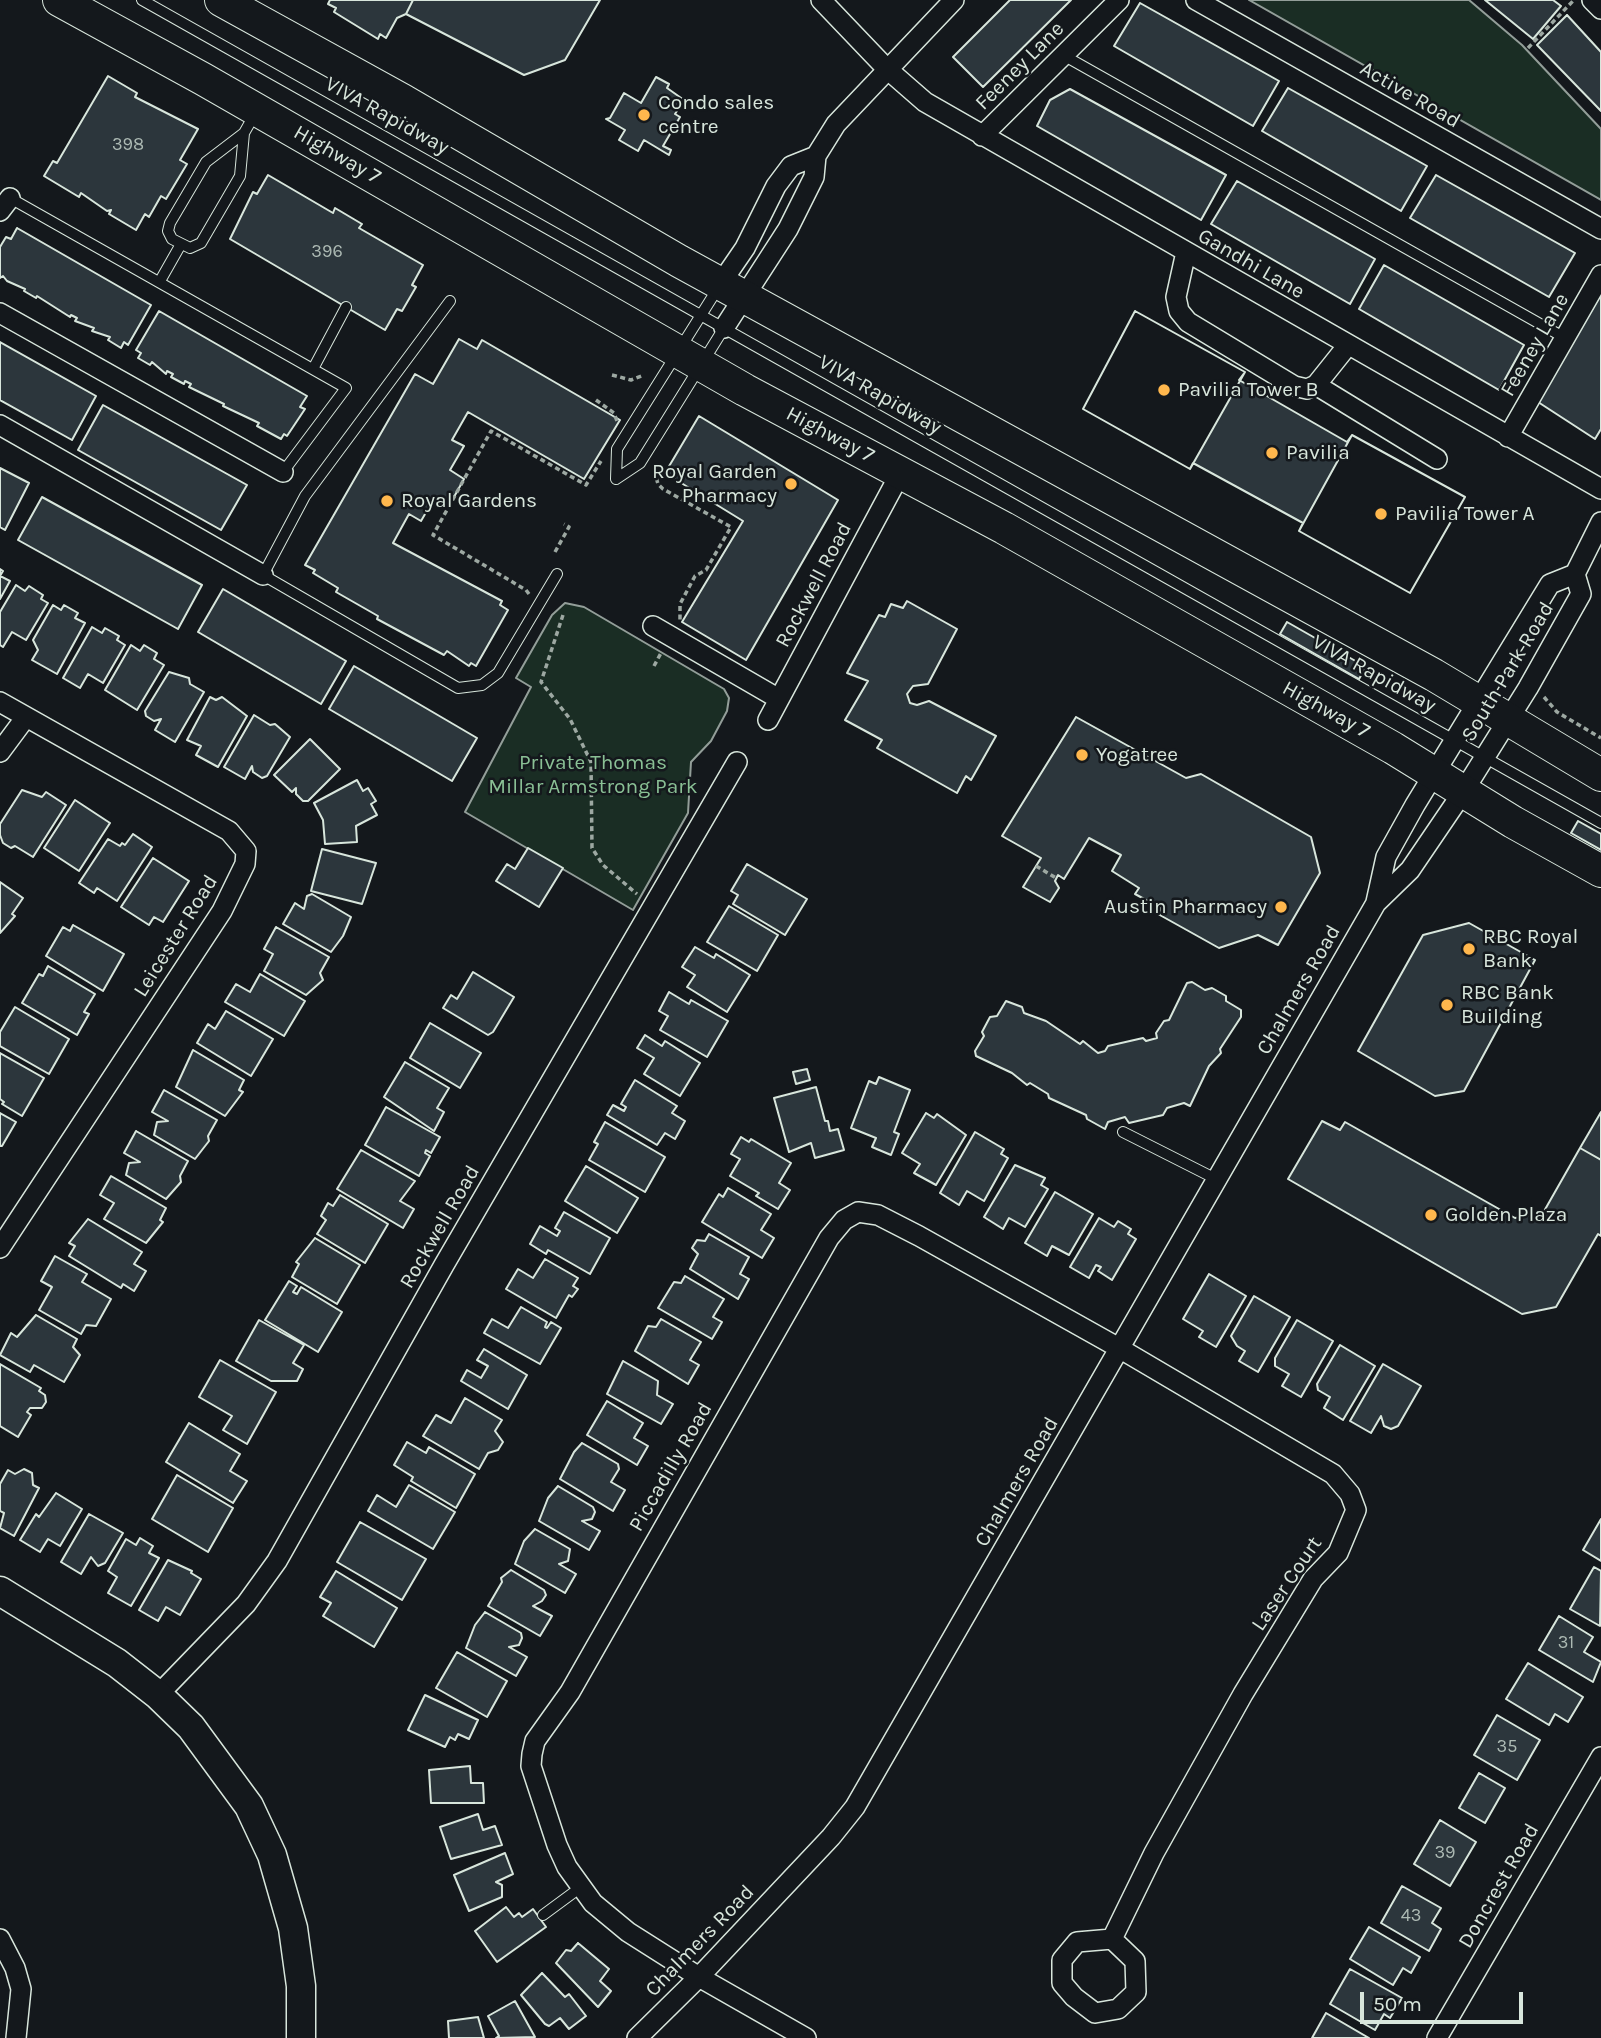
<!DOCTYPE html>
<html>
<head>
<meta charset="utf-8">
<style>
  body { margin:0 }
  #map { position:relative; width:1601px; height:2038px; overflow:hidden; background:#14181c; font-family:Karla,sans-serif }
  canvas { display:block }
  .scale { position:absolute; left:1360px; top:1992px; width:163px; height:32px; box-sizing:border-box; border:4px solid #d8e6dc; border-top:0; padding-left:9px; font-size:21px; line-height:24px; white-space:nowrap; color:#d8e6dc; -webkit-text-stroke:5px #14181c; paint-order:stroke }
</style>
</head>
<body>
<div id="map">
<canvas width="1601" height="2038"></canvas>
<div class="scale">50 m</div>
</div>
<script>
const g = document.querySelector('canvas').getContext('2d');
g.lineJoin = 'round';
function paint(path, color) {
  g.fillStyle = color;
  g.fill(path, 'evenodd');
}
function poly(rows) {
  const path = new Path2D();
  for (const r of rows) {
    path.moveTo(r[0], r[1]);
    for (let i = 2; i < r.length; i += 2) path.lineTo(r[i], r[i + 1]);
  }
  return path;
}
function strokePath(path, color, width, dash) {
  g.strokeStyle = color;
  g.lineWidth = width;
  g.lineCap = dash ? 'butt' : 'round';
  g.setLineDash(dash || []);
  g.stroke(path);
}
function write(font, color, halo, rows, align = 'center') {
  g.font = font + ' Karla,sans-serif';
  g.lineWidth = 5;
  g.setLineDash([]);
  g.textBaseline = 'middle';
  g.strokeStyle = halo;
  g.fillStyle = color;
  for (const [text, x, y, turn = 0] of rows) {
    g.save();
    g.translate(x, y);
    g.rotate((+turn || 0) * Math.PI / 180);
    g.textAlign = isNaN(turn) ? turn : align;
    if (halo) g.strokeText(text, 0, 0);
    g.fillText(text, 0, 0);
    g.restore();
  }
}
const green = poly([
  [1249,0,1469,0,1522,45,1601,129,1601,200,1249,0],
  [565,603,584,607,724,689,729,698,727,711,711,741,691,762,688,813,633,910,465,812,531,687,516,678,552,615,565,603]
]);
paint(green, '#1a2d24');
strokePath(green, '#939e99', 2);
const building = poly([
  [330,0,413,0,406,14,397,18,386,38,380,34,378,39,334,12,336,8,328,4,330,0],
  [413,0,600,0,565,60,524,75,406,14,413,0],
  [1010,0,1071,0,983,87,953,57,1010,0],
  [1485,0,1553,0,1561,6,1533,39,1485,0],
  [1140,3,1279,81,1253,126,1114,46,1140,3],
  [1567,15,1601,52,1601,111,1537,45,1567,15],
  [108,76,137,93,135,97,198,129,180,160,187,164,166,199,161,196,149,217,145,214,136,230,109,214,111,210,107,211,81,193,79,197,44,176,53,161,57,163,108,76],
  [656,77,669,84,667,88,684,100,675,114,680,117,663,146,671,150,669,155,644,140,638,151,619,140,625,130,606,119,610,118,624,93,641,103,656,77],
  [1288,88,1427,166,1401,211,1262,131,1288,88],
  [1070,89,1226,175,1201,220,1037,126,1050,100,1070,89],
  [268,175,333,213,335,208,362,224,359,228,423,265,412,285,416,287,402,311,397,309,385,330,230,239,253,192,257,194,268,175],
  [1436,175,1575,253,1549,297,1410,218,1436,175],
  [1237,181,1375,259,1350,304,1211,224,1237,181],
  [17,228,151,305,128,345,124,342,121,348,108,340,110,337,92,331,94,328,75,321,77,318,71,315,70,317,37,296,36,298,24,291,25,289,7,281,3,276,0,278,0,247,6,237,11,239,17,228],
  [1384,265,1524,345,1499,390,1359,309,1384,265],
  [1601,294,1601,429,1595,439,1538,402,1601,294],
  [159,311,307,396,300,407,305,409,287,436,284,434,281,439,257,426,259,423,223,406,224,404,189,387,191,384,185,381,184,384,171,377,173,374,167,371,166,374,152,362,150,365,138,358,141,353,136,350,159,311],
  [1135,311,1245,372,1239,380,1347,442,1352,435,1465,497,1410,593,1299,531,1303,523,1193,463,1190,469,1083,409,1135,311],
  [1135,311,1245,372,1190,469,1083,409,1135,311],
  [459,339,477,349,482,340,620,420,584,479,468,412,452,440,464,446,450,470,464,479,449,506,435,497,421,521,409,514,393,543,502,601,500,605,508,610,476,666,471,663,469,666,447,651,444,655,377,619,378,616,336,592,338,588,313,573,315,570,305,565,415,374,433,384,459,339],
  [0,342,96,396,72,440,0,400,0,342],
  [103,405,247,485,221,530,78,450,103,405],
  [699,416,838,500,746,660,682,622,743,521,665,473,699,416],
  [1352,435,1465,497,1410,593,1299,531,1352,435],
  [0,468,29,483,5,530,0,527,0,468],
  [42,497,202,585,178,629,18,540,42,497],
  [0,569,3,571,0,576,10,581,0,599,0,569],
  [16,585,25,591,29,586,43,595,41,599,48,603,26,640,12,632,3,647,0,645,0,612,16,585],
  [223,589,346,661,321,704,198,632,223,589],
  [907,601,957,629,928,684,913,686,907,694,910,703,917,705,929,701,996,736,971,780,966,776,957,793,877,748,882,740,845,720,868,681,847,673,879,615,885,617,891,604,903,608,907,601],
  [53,605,61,610,64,605,78,613,75,618,85,623,57,674,32,660,38,650,33,640,53,605],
  [1287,622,1366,667,1359,679,1280,634,1287,622],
  [92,627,102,633,105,628,119,636,117,640,125,645,103,683,88,674,80,688,63,678,92,627],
  [131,645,140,651,144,645,157,653,154,659,164,665,137,710,105,690,131,645],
  [354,666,477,738,452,781,329,709,354,666],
  [169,672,189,678,190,684,204,692,175,742,155,730,161,719,154,721,146,716,145,711,169,672],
  [210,697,216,700,222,697,247,716,218,767,196,755,201,746,187,740,210,697],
  [254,715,270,725,275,724,290,737,267,776,262,778,253,772,252,766,245,779,224,767,254,715],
  [1076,717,1186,778,1201,774,1311,837,1320,873,1278,945,1258,935,1219,948,1158,914,1161,908,1135,894,1139,888,1112,871,1121,855,1089,838,1064,879,1058,875,1055,881,1059,888,1050,902,1023,887,1041,858,1002,836,1076,717],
  [310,739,340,769,308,801,303,801,296,794,296,788,292,792,274,775,310,739],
  [357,780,363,791,368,788,376,801,371,804,377,815,356,826,357,842,325,844,323,820,314,803,357,780],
  [22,790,42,797,46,792,66,805,33,857,15,846,11,848,3,843,0,835,0,824,22,790],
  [75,800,110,823,79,871,44,848,75,800],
  [1578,821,1601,834,1601,850,1571,833,1578,821],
  [133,834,152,847,117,901,97,888,94,893,79,883,108,839,120,846,122,843,125,845,133,834],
  [528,848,563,868,539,907,496,881,507,864,515,869,528,848],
  [322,849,376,863,362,904,311,891,322,849],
  [153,858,189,881,163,922,154,917,149,925,121,907,153,858],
  [747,864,807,899,785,935,733,904,738,895,731,891,747,864],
  [0,882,23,898,12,914,15,916,0,933,0,882],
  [312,894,351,917,343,936,331,952,283,924,295,903,304,909,307,896,312,894],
  [729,906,778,935,757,971,707,942,729,906],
  [1469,923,1535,960,1464,1091,1435,1096,1358,1051,1423,935,1469,923],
  [73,925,124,954,103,991,46,956,63,927,70,931,73,925],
  [276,927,329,957,320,973,323,980,306,995,264,971,273,954,264,949,276,927],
  [695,947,714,958,716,954,750,975,727,1012,687,987,695,975,682,967,695,947],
  [48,966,95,994,84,1012,89,1014,77,1035,22,1003,39,974,43,976,48,966],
  [473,972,514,997,493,1032,488,1035,443,1008,451,995,457,999,473,972],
  [260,974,305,1001,284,1036,225,1002,236,984,250,992,260,974],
  [1192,982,1205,990,1212,988,1226,996,1226,1001,1241,1010,1241,1017,1220,1049,1221,1053,1209,1066,1190,1106,1184,1103,1167,1108,1163,1115,1129,1123,1125,1117,1108,1122,1105,1129,1087,1119,1086,1115,1049,1098,1048,1094,1030,1083,1027,1085,1012,1073,976,1056,975,1051,984,1036,982,1032,990,1017,997,1016,1006,1001,1022,1007,1024,1013,1046,1021,1080,1044,1083,1041,1098,1053,1105,1051,1108,1046,1143,1038,1146,1041,1157,1038,1156,1033,1164,1021,1169,1020,1187,983,1192,982],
  [669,992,689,1004,691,1000,728,1021,707,1057,660,1030,668,1016,659,1011,669,992],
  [15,1007,69,1039,49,1074,0,1046,0,1032,15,1007],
  [226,1011,273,1039,251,1076,197,1043,208,1024,215,1029,226,1011],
  [430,1023,481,1053,460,1088,410,1058,430,1023],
  [645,1035,662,1046,665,1041,700,1063,680,1096,644,1074,654,1058,637,1048,645,1035],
  [193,1050,244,1080,239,1090,243,1092,225,1116,176,1087,193,1050],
  [0,1053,44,1078,22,1116,2,1104,4,1102,0,1099,0,1053],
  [405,1062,449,1088,437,1108,444,1112,434,1131,384,1097,405,1062],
  [807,1069,810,1080,796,1084,793,1072,807,1069],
  [879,1077,910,1090,894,1132,899,1134,891,1155,872,1147,876,1138,851,1128,869,1081,876,1084,879,1077],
  [635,1080,677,1106,672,1113,685,1121,675,1139,665,1133,657,1145,607,1115,613,1105,624,1111,626,1107,621,1104,635,1080],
  [816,1087,825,1121,828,1121,830,1131,838,1129,844,1150,815,1158,811,1143,789,1152,774,1098,816,1087],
  [164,1090,217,1120,208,1136,209,1141,195,1159,154,1135,157,1122,168,1121,152,1112,164,1090],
  [386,1107,440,1137,431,1153,426,1150,425,1153,430,1156,419,1176,365,1145,386,1107],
  [1601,1112,1601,1160,1580,1148,1601,1112],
  [0,1113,16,1122,2,1146,0,1146,0,1113],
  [926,1113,934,1118,937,1114,966,1135,936,1185,914,1173,920,1164,902,1153,926,1113],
  [1322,1121,1340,1130,1345,1122,1515,1218,1543,1213,1580,1148,1601,1160,1601,1236,1598,1234,1556,1307,1522,1314,1288,1179,1322,1121],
  [605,1122,665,1157,645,1192,589,1160,598,1144,594,1142,605,1122],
  [136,1131,188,1161,180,1176,181,1182,166,1199,126,1175,129,1163,140,1162,124,1153,136,1131],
  [975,1132,1004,1149,1001,1154,1008,1158,984,1201,967,1191,959,1205,940,1193,975,1132],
  [741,1137,749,1142,751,1139,791,1163,779,1183,790,1190,778,1209,756,1196,759,1193,730,1176,740,1159,731,1154,741,1137],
  [361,1150,415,1181,400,1201,414,1209,403,1228,337,1189,361,1150],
  [1015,1165,1045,1178,1041,1185,1048,1189,1025,1227,1009,1218,1003,1229,984,1217,1015,1165],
  [586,1166,638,1198,617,1233,565,1201,586,1166],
  [111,1176,166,1208,160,1220,163,1222,146,1243,104,1219,114,1203,100,1195,111,1176],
  [728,1188,771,1214,761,1230,774,1238,762,1258,702,1222,719,1194,723,1197,728,1188],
  [1055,1192,1093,1214,1069,1255,1052,1246,1047,1256,1025,1243,1055,1192],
  [340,1195,388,1224,365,1263,317,1234,326,1220,321,1216,328,1203,333,1206,340,1195],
  [564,1212,610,1238,590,1274,548,1250,546,1254,530,1244,540,1226,557,1236,560,1231,555,1228,564,1212],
  [1099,1218,1114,1227,1118,1221,1131,1229,1128,1234,1136,1239,1112,1280,1098,1271,1101,1267,1096,1265,1089,1278,1070,1267,1099,1218],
  [88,1219,142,1252,134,1264,146,1271,134,1291,123,1284,121,1288,69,1256,75,1246,69,1243,88,1219],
  [709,1234,749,1257,740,1274,749,1279,738,1299,690,1269,698,1254,692,1248,697,1240,705,1241,709,1234],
  [315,1238,360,1265,337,1304,292,1277,299,1264,296,1262,315,1238],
  [55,1256,87,1274,82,1282,111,1299,96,1326,86,1325,81,1334,39,1310,52,1287,41,1281,55,1256],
  [545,1259,578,1278,573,1286,578,1289,572,1297,569,1295,556,1318,506,1289,518,1269,533,1278,545,1259],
  [1209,1274,1246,1296,1216,1347,1199,1337,1203,1331,1183,1319,1209,1274],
  [685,1276,724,1299,713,1317,722,1322,712,1339,658,1308,674,1282,681,1283,685,1276],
  [289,1281,297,1286,293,1292,297,1294,301,1287,342,1312,318,1352,265,1320,289,1281],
  [1254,1296,1290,1317,1258,1372,1239,1361,1245,1351,1237,1346,1231,1336,1254,1296],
  [521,1307,547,1322,545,1327,547,1328,551,1322,561,1328,540,1364,484,1333,492,1319,508,1328,521,1307],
  [36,1315,77,1339,73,1347,80,1355,64,1382,34,1365,30,1372,0,1355,11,1333,17,1337,36,1315],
  [661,1319,701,1342,690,1360,699,1365,688,1384,635,1351,648,1326,656,1327,661,1319],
  [259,1320,304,1345,293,1363,303,1369,297,1381,271,1381,236,1361,259,1320],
  [1297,1320,1333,1341,1301,1397,1282,1386,1289,1374,1275,1366,1275,1358,1297,1320],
  [1340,1345,1375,1366,1343,1420,1324,1408,1330,1397,1318,1390,1317,1384,1340,1345],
  [484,1349,527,1375,508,1409,461,1381,467,1370,481,1378,488,1366,477,1360,484,1349],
  [220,1360,276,1392,247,1444,223,1430,232,1416,199,1397,220,1360],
  [623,1361,658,1381,657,1395,673,1404,661,1424,607,1394,623,1361],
  [0,1364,41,1388,39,1391,45,1395,46,1402,42,1408,30,1408,27,1412,31,1415,18,1437,0,1426,0,1364],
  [1383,1364,1421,1386,1398,1426,1391,1429,1384,1426,1381,1416,1371,1433,1350,1421,1383,1364],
  [465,1398,502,1420,495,1431,503,1442,498,1450,488,1453,479,1469,423,1436,436,1415,451,1423,465,1398],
  [607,1401,643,1423,634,1438,648,1446,637,1465,587,1435,607,1401],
  [189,1423,240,1454,230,1471,247,1481,233,1503,166,1462,189,1423],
  [407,1442,426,1453,429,1447,475,1474,456,1508,411,1481,413,1477,394,1465,407,1442],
  [582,1443,618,1464,619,1469,611,1482,625,1490,613,1511,560,1479,574,1452,582,1443],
  [24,1469,32,1473,33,1485,39,1488,14,1536,0,1528,4,1513,0,1511,0,1484,8,1470,15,1474,24,1469],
  [177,1475,233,1508,208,1552,152,1519,177,1475],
  [409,1485,455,1512,433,1549,368,1511,377,1495,396,1507,409,1485],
  [558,1486,593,1507,595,1512,592,1519,582,1521,600,1531,589,1550,539,1521,548,1498,558,1486],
  [56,1493,82,1509,60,1546,48,1539,40,1552,20,1540,36,1514,39,1517,56,1493],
  [89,1514,123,1533,105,1563,98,1566,91,1557,81,1574,61,1562,89,1514],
  [1601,1519,1601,1561,1583,1550,1601,1519],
  [360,1522,426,1559,402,1600,337,1562,360,1522],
  [535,1529,570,1549,568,1561,559,1564,576,1574,565,1593,515,1564,524,1541,535,1529],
  [140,1538,153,1546,149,1553,159,1558,131,1606,108,1593,117,1577,108,1571,126,1539,136,1545,140,1538],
  [168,1560,192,1571,191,1573,201,1579,180,1615,166,1607,158,1621,139,1610,168,1560],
  [1594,1567,1601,1571,1600,1626,1570,1609,1594,1567],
  [511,1570,544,1590,546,1595,542,1601,533,1606,552,1616,540,1636,488,1606,502,1582,501,1578,511,1570],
  [336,1571,397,1608,374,1647,323,1616,331,1603,320,1597,336,1571],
  [485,1612,521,1633,522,1638,519,1645,509,1647,527,1657,516,1676,466,1648,475,1625,485,1612],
  [1559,1616,1593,1637,1584,1652,1601,1662,1593,1682,1539,1650,1559,1616],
  [457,1652,507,1681,487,1717,436,1688,457,1652],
  [1528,1663,1583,1697,1568,1722,1555,1714,1549,1725,1506,1699,1528,1663],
  [425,1695,478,1720,469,1739,458,1734,455,1740,450,1737,445,1747,408,1730,425,1695],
  [1497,1715,1540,1740,1517,1780,1474,1755,1497,1715],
  [470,1766,471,1783,483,1783,484,1803,431,1803,429,1770,470,1766],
  [1479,1773,1505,1788,1485,1823,1459,1808,1479,1773],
  [478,1814,483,1830,495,1826,502,1845,451,1859,440,1827,478,1814],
  [1440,1820,1476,1842,1450,1886,1414,1864,1440,1820],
  [505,1853,513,1874,496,1882,502,1885,502,1897,469,1911,454,1875,505,1853],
  [1402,1886,1441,1908,1432,1923,1441,1929,1429,1951,1381,1923,1402,1886],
  [506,1907,514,1917,519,1913,522,1917,533,1909,546,1927,497,1962,475,1931,506,1907],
  [1369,1927,1420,1957,1411,1973,1403,1968,1393,1985,1350,1959,1369,1927],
  [578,1943,609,1969,600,1981,611,1991,598,2007,556,1963,566,1950,571,1951,578,1943],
  [1350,1969,1402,1998,1390,2018,1384,2014,1375,2030,1330,2004,1350,1969],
  [542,1973,565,1997,569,1994,586,2016,569,2029,560,2018,549,2026,545,2024,521,1995,542,1973],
  [515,2001,535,2037,496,2038,499,2036,488,2016,515,2001],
  [1326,2013,1369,2038,1312,2038,1326,2013],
  [478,2017,484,2038,449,2038,448,2021,478,2017]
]);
paint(building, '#2c363c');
strokePath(building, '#d8e6dc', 2);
const lane = poly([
  [142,0,1601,823],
  [1063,55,1565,338],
  [244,133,206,162,170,223,168,231,172,239,190,248,201,243,240,176,244,133,256,112],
  [10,198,346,388,283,472],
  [160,281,181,244],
  [450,301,305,496,263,575,458,688,482,685,498,673,557,574],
  [314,367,346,307],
  [616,479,617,449,718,288],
  [616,479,640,463,724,328],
  [1123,1132,1216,1179],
  [543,1915,581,1887]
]);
const street = poly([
  [821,0,886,68,925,102,1601,489],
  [1196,0,1601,229],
  [1592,0,1601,9],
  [982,136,1119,0],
  [0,211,10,198],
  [1186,252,1176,297,1179,311,1188,322,1294,386,1307,389,1316,385,1348,345],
  [721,283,745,248,776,186,791,166,816,156],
  [0,313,283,472],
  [724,328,788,229,814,177,816,156,836,124,954,0],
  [1316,385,1437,459],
  [0,425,263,575],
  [1508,437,1601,275],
  [653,626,779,699],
  [0,702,229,831,246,851,245,864,222,911,0,1248],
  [768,720,901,472],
  [0,752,26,717],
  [1376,902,1386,857,1415,805,1550,584,1575,574,1601,522],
  [158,1695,246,1604,277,1561,444,1265,737,762],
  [0,1939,15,1968,21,1989,16,2038],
  [637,2038,699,1977,831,1837,855,1807,1376,903,1410,870,1463,792,1528,688,1581,594,1575,574],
  [806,2038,699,1977,628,1932,593,1903,567,1867,557,1845,531,1766,532,1754,535,1741,570,1692,829,1238,844,1220,858,1212,878,1215,919,1236,1119,1348,1333,1474,1350,1494,1356,1510,1338,1553,1313,1579,1243,1694,1154,1853,1112,1939,1077,1942,1062,1960,1062,1983,1074,1997,1095,2013,1118,2009,1136,1992,1135,1961,1112,1939],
  [1437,2038,1601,1757]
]);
const secondary = poly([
  [0,1591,117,1663,158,1695,191,1727,249,1806,272,1855,293,1928,301,1986,301,2038]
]);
const primary = poly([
  [59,0,203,79,745,390,1004,528,1393,748,1513,822,1601,871],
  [221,0,404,101,679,261,1434,675,1601,775]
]);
strokePath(lane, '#d8e6dc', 12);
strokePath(street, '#d8e6dc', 22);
strokePath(secondary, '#d8e6dc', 31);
strokePath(primary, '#d8e6dc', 34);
strokePath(poly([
  [1528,48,1573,1],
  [612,375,631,380,644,375],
  [596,400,614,413,617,421],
  [654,470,658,484,663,489,731,527,706,570,695,576,680,604,680,620],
  [555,552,569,527,564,524],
  [529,594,526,590,433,535,491,431,586,485,601,461],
  [563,615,541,682,570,719,591,762,592,848,603,865,637,894],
  [654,666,661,653],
  [1544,697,1557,712,1601,738],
  [1036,866,1056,878]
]), '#9da8a2', 3.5, [5, 3.5]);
strokePath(lane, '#14181c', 10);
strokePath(street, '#14181c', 19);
strokePath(secondary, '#14181c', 28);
strokePath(primary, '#14181c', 32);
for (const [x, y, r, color] of [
  [644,115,7,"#ffb74d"],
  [1164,390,7,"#ffb74d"],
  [1272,453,7,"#ffb74d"],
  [791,484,7,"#ffb74d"],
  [387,501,7,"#ffb74d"],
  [1381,514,7,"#ffb74d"],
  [1082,755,7,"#ffb74d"],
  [1281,907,7,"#ffb74d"],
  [1469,949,7,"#ffb74d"],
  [1447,1005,7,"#ffb74d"],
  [1431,1215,7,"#ffb74d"]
]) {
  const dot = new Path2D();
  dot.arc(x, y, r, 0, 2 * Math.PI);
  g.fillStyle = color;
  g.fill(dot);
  strokePath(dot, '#14181c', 2.5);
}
write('18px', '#adbab4', null, [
  ["398",128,145],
  ["396",327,252],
  ["31",1566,1643],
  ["35",1507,1747],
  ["39",1445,1853],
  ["43",1411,1916]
]);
write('21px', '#d8e6dc', '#14181c', [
  ["Feeney Lane",1020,66,-45],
  ["Active Road",1410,95,30],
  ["VIVA Rapidway",387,116,29],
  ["Highway 7",337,155,30],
  ["Gandhi Lane",1251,264,30],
  ["Feeney Lane",1535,345,-60],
  ["VIVA Rapidway",880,395,30],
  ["Highway 7",830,435,28],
  ["Rockwell Road",814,585,-62],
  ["South Park Road",1508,672,-59],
  ["VIVA Rapidway",1374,674,29],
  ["Highway 7",1326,710,29],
  ["Leicester Road",176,936,-58],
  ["Chalmers Road",1299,990,-60],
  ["Rockwell Road",440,1227,-60],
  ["Piccadilly Road",671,1467,-60],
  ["Chalmers Road",1017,1482,-60],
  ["Laser Court",1287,1584,-56],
  ["Doncrest Road",1499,1886,-60],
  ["Chalmers Road",700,1941,-46]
]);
write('21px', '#d8e6dc', '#14181c', [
  ["Condo sales",658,103],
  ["centre",658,127],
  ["Pavilia Tower B",1178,390],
  ["Pavilia",1286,453],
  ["Royal Garden",777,472,"right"],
  ["Pharmacy",777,496,"right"],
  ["Royal Gardens",401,501],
  ["Pavilia Tower A",1395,514],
  ["Yogatree",1096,755],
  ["Austin Pharmacy",1267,907,"right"],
  ["RBC Royal",1483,937],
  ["Bank",1483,961],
  ["RBC Bank",1461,993],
  ["Building",1461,1017],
  ["Golden Plaza",1445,1215]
], 'left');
write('21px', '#8ac095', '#14181c', [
  ["Private Thomas",593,763],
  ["Millar Armstrong Park",593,787]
]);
</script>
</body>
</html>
